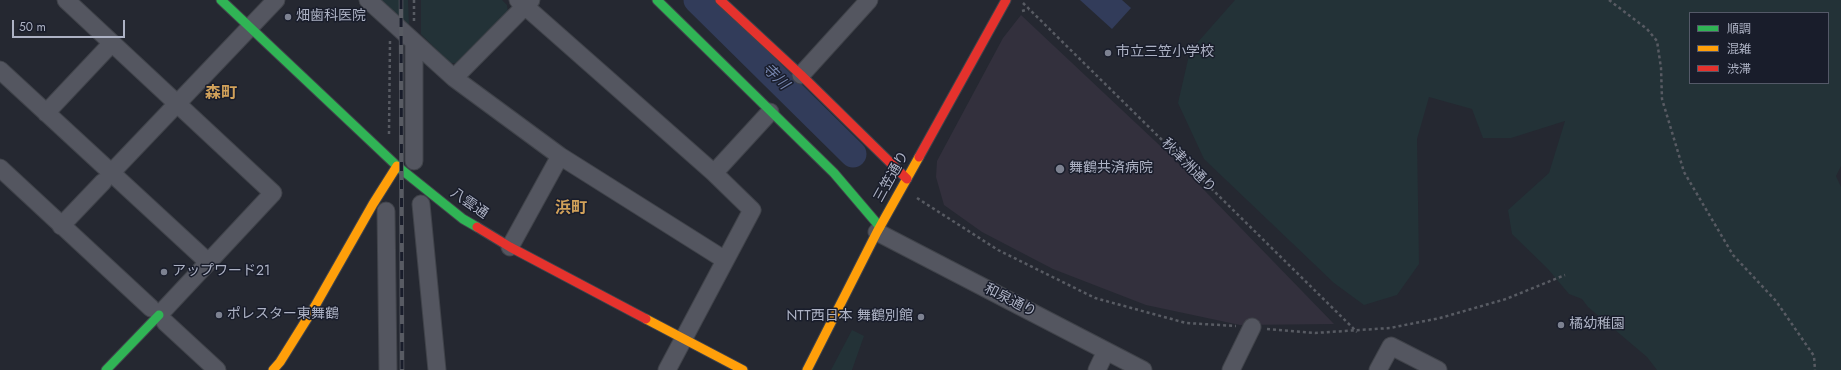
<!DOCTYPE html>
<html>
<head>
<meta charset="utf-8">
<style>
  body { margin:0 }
  #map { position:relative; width:1841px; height:370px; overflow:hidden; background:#252831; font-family:Jost,"Noto Sans JP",sans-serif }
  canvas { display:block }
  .legend { position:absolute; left:1689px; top:12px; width:140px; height:72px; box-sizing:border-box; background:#191d2b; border:1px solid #545968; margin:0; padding:5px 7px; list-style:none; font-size:12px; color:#adb2c4 }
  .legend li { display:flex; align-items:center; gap:8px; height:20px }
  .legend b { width:20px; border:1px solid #545968 }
  .scale { position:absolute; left:12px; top:20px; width:113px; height:18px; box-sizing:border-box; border:2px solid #adb2c4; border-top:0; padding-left:5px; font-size:12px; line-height:14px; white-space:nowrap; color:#adb2c4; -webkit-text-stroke:3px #191d2b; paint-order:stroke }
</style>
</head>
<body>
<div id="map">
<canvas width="1841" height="370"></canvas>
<ul class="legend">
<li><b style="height:5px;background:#30b455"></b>順調</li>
<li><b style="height:5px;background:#ff9f0a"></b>混雑</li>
<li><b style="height:5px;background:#e5322d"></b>渋滞</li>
</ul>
<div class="scale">50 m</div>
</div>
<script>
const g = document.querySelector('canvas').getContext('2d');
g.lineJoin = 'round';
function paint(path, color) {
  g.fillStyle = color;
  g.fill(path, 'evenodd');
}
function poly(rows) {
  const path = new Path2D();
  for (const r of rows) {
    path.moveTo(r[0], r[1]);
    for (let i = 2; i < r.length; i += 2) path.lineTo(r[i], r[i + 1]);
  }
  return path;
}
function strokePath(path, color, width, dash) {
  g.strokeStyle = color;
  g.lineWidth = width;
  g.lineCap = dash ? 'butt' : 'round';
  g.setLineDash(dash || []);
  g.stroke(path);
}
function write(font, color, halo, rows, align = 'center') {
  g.font = font + ' Jost,"Noto Sans JP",sans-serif';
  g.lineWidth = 3;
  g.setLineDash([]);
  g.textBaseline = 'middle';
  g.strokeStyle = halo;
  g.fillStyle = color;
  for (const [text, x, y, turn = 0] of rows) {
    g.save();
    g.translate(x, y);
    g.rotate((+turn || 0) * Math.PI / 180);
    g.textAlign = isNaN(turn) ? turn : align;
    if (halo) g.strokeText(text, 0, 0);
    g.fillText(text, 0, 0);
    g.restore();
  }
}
paint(poly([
  [1021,15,1172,157,1334,324,1240,325,1146,305,1053,269,982,232,944,205,936,177,937,161,1003,38]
]), '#33303d');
paint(poly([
  [380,0,408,0,409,26],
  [421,0,502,0,507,5,508,13,458,63,450,63,421,34],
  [1235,0,1841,0,1841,166,1836,176,1841,187,1841,370,1657,370,1647,357,1588,307,1582,299,1569,294,1548,269,1512,234,1508,210,1549,173,1565,121,1511,138,1483,138,1472,109,1429,97,1417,139,1419,264,1397,295,1364,305,1334,283,1204,159,1178,103,1190,51],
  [1690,13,1828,13,1828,83,1690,83],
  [852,330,864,336,852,370,831,370]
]), '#233237');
paint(poly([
  [1080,0,1122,0,1131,8,1112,29]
]), '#323c5a');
strokePath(poly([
  [697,0,853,154]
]), '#323c5a', 27);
const street = poly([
  [66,0,273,193,159,315],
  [368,0,454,78,560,156,725,260],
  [518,0,714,173,752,210,667,370],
  [0,70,208,262],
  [801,75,869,0],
  [454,78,531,0],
  [46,113,112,43],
  [414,161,414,44],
  [0,168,151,308],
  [111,173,276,0],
  [714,173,770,112],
  [421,204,437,370],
  [386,211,388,370],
  [61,226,103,182],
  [877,232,1143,370],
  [510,247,560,156],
  [165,322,217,370],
  [1097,370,1106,351],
  [1231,370,1252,327],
  [1378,370,1391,346,1438,370]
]);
const fast = poly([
  [221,0,397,166,463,219,477,227],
  [657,0,834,173,880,227],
  [106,370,159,315]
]);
const slow = poly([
  [646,319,743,370],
  [273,370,280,362,315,306,373,204,397,166],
  [807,370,877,232,919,157]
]);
const jam = poly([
  [720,0,801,75,907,179],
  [919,157,1006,0],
  [477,227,510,247,646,319]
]);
strokePath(street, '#40434a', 19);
strokePath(fast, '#40434a', 11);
strokePath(slow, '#40434a', 11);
strokePath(jam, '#40434a', 11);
strokePath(poly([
  [1609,0,1647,29,1657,41,1661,68,1662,99,1684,172,1733,255,1776,301,1814,356,1815,370],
  [1023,3,1357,332],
  [1022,11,1029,9],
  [414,21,414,0],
  [389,134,390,41],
  [917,198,998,250,1095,298,1186,323,1236,326],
  [1267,329,1315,333,1390,328,1440,318,1506,299,1565,275]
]), '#585b63', 2.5, [3, 3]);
strokePath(street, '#545660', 17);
strokePath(fast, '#30b455', 9);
strokePath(slow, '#ff9f0a', 9);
strokePath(jam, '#e5322d', 9);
const rail = poly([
  [401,0,402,370]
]);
strokePath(rail, '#585b63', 4.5);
strokePath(rail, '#191d2b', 3, [9]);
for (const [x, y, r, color] of [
  [288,17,4,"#7d8291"],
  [1108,53,4,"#7d8291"],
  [1060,169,5,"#7d8291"],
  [164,272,4,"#7d8291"],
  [219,315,4,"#7d8291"],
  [921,317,4,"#7d8291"],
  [1561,325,4,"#7d8291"]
]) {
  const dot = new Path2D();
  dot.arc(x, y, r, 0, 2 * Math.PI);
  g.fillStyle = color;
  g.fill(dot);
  strokePath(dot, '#191d2b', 1.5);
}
write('14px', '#adb2c4', '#191d2b', [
  ["畑歯科医院",296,17],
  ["市立三笠小学校",1116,53],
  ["舞鶴共済病院",1069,169],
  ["アップワード21",172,272],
  ["ポレスター東舞鶴",227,315],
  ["NTT西日本 舞鶴別館",913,317,"right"],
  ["橘幼稚園",1569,325]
], 'left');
write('14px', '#adb2c4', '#191d2b', [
  ["秋津洲通り",1188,166,45],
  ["三笠通り",892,177,-61],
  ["八雲通",469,204,35],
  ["和泉通り",1010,301,27]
]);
write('italic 15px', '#7584ac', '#191d2b', [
  ["寺川",775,77,45]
]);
write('bold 16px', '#d2a25a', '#191d2b', [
  ["森町",221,94],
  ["浜町",571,209]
]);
</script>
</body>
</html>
